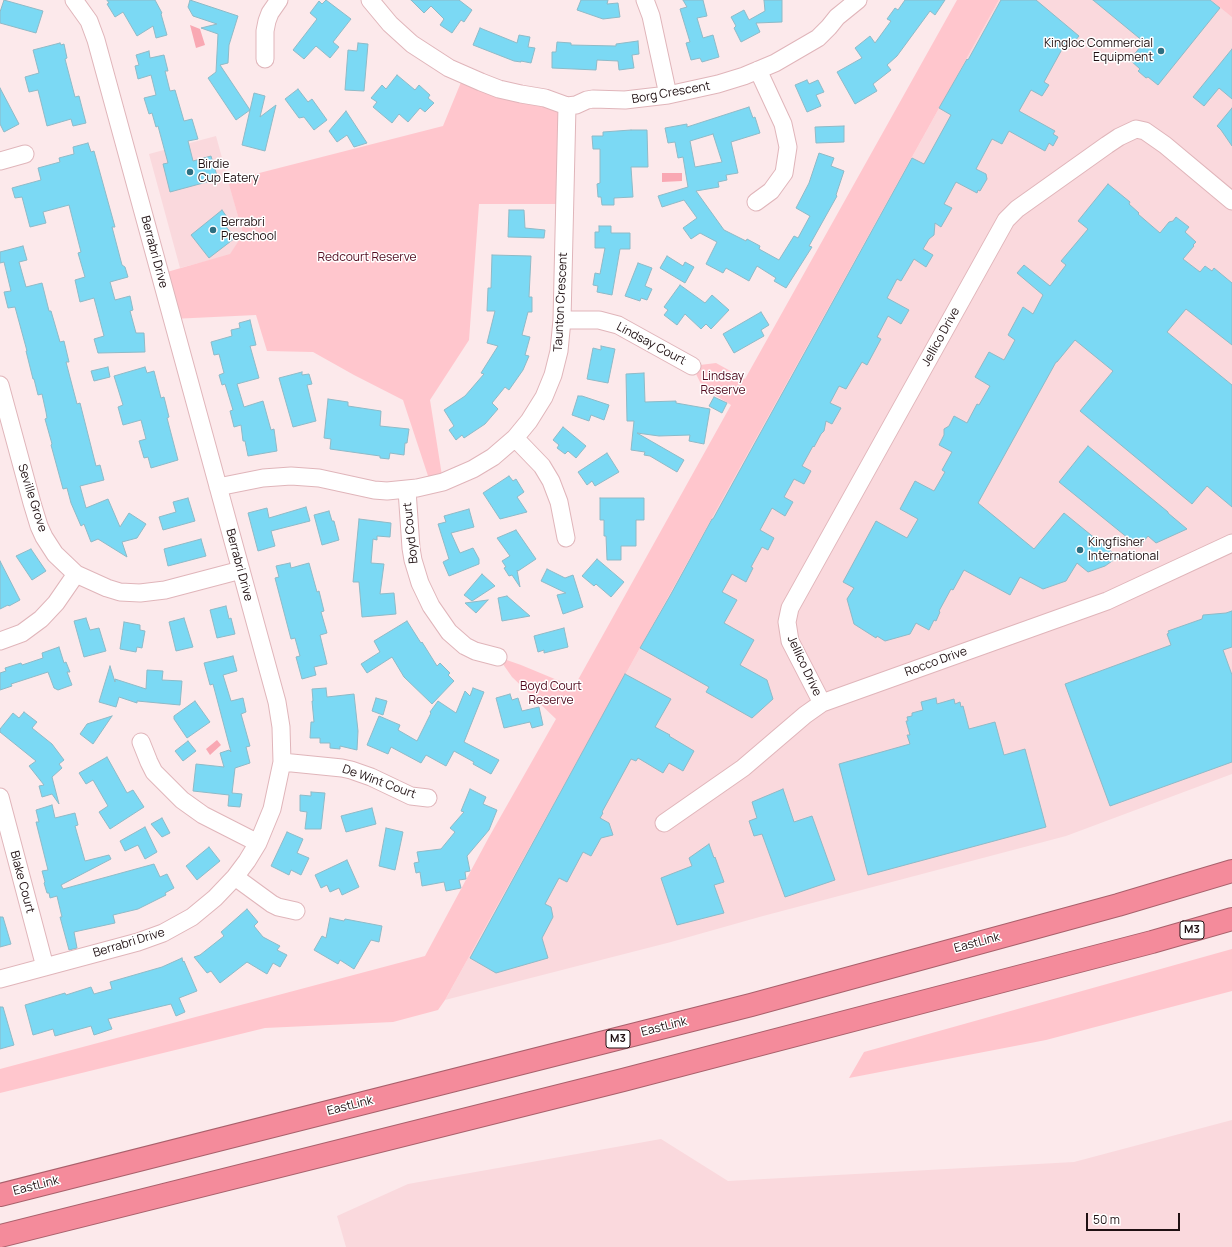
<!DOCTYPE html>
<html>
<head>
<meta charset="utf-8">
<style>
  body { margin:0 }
  #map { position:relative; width:1232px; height:1247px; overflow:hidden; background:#fce9eb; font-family:Manrope,sans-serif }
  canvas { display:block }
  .scale { position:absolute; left:1086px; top:1213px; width:94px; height:18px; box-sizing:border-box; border:2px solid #1f1012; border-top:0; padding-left:5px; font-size:12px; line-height:14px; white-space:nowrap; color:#1f1012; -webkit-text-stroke:3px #fff; paint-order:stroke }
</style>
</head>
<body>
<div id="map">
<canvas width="1232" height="1247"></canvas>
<div class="scale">50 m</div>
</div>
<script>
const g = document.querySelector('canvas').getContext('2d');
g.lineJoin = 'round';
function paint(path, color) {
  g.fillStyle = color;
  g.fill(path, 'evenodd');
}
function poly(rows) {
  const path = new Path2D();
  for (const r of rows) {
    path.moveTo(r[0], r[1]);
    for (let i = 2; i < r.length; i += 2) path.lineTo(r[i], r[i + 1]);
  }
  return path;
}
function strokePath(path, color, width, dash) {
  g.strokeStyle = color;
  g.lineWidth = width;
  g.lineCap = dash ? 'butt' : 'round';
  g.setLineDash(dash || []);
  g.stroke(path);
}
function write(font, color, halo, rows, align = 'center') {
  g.font = font + ' Manrope,sans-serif';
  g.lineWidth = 3;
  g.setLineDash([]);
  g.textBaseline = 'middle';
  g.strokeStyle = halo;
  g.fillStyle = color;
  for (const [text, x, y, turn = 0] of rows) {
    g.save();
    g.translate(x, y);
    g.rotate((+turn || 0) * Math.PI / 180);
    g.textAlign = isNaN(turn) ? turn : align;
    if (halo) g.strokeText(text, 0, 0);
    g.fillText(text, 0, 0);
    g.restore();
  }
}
paint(poly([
  [999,0,1232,0,1232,774,1066,836,763,916,671,942,445,1000],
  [216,136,243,234,230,255,180,268,149,154],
  [1232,1120,1232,1247,346,1247,337,1216,408,1184,661,1139,728,1181,1074,1162]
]), '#fad9dd');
paint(poly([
  [957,0,999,0,445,1000,438,1010,393,1022,265,1028,0,1093,0,1069,425,956,489,837,556,719,512,677,498,657,521,665,574,687,731,405,703,388,692,366,716,363,745,379],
  [1211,0,1232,0,1232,17],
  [464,75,561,104,565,204,479,204,469,340,430,400,443,482,431,485,403,400,354,375,313,352,267,351,256,315,172,319,160,274,230,254,243,234,228,181,443,126],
  [1232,949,1232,991,1046,1040,849,1078,864,1052]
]), '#ffc6cd');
paint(poly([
  [190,25,200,29,205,45,196,48],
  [662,173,682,173,682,181,662,182],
  [217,740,221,745,210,755,206,749]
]), '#f9a8b3');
const building = poly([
  [4,0,43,11,36,33,0,23,0,12,4,0],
  [107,0,155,0,162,13,161,14,167,35,156,38,153,26,137,36,123,12,115,17,107,4,109,3,107,0],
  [190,0,238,16,229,45,228,63,220,65,250,110,254,93,265,96,260,117,276,105,265,151,242,145,250,110,236,120,208,78,216,72,218,34,201,28,217,24,193,16,188,7,190,0],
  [326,0,351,19,333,42,339,47,330,58,316,46,304,59,293,50,317,19,310,13,319,1,322,4,326,0],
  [411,0,459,0,472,10,464,22,461,20,452,33,440,25,444,19,431,6,424,13,411,0],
  [581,0,608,0,607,4,618,3,620,17,603,19,577,10,581,0],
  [683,0,703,0,707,16,697,18,703,38,713,35,719,57,702,62,700,58,691,60,686,43,690,42,680,9,687,7,683,0],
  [764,0,782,0,782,22,756,23,760,32,741,42,734,28,736,26,731,17,744,10,749,20,765,11,764,0],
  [905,0,945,0,935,15,930,11,897,56,887,65,891,70,873,84,877,91,855,104,837,72,862,58,855,48,870,36,875,43,891,21,887,19,895,8,898,10,905,0],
  [1001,0,1036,0,1079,36,1071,46,1066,42,1044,82,1049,85,1042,96,1031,90,1019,111,1055,131,1053,134,1058,137,1053,146,1049,143,1045,151,1009,131,1002,144,992,139,976,169,986,174,987,179,980,191,978,190,977,193,956,182,944,204,952,208,941,227,935,223,934,235,929,239,923,249,933,255,926,267,914,259,901,281,897,279,887,298,909,310,901,324,888,316,877,337,881,339,867,365,862,362,846,389,839,386,830,403,841,408,832,424,826,421,824,431,821,434,814,447,813,446,802,466,811,471,804,484,794,479,784,497,793,502,785,516,772,508,760,530,774,538,768,550,762,547,751,567,753,568,746,582,732,574,722,592,737,600,724,623,754,640,740,665,767,680,773,699,752,718,706,692,709,687,640,648,671,594,712,519,713,519,912,158,924,164,951,115,939,108,967,59,968,60,1001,0],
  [1093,0,1210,0,1220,8,1158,85,1148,77,1146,78,1138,71,1140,69,1130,60,1144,42,1093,0],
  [480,28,517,43,519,35,530,37,528,47,535,48,531,63,521,61,521,62,514,61,473,45,480,28],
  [638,41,639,54,632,55,634,68,619,70,618,61,597,60,596,70,552,68,552,52,556,52,557,42,571,43,571,45,616,46,616,44,638,41],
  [60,43,61,45,64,44,67,58,65,59,75,97,79,96,86,123,73,126,71,119,47,126,38,90,29,92,25,77,39,73,33,50,60,43],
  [358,43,368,44,364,91,345,90,348,50,357,51,358,43],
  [1232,49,1232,99,1219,88,1204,106,1193,97,1232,49],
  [149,51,150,58,164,55,168,71,165,71,170,91,175,90,184,121,192,119,198,139,188,141,193,161,211,156,218,179,170,192,163,164,168,163,158,126,156,127,152,113,149,114,144,98,156,95,151,75,138,79,135,66,139,65,136,55,149,51],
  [397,75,415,90,419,85,430,95,428,98,434,103,425,112,420,108,408,122,399,114,392,123,373,107,377,102,371,98,382,85,386,89,397,75],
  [807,80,809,84,818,80,824,92,816,95,821,106,807,112,795,85,807,80],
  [0,88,19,124,4,132,0,124,0,88],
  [298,89,308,102,312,99,327,120,314,130,304,117,299,118,285,99,298,89],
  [749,107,753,118,755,117,760,133,731,142,738,173,726,175,727,180,718,182,719,187,696,191,724,230,746,241,747,239,760,246,759,249,779,260,794,236,798,238,810,216,796,208,809,183,819,153,834,158,831,166,844,171,836,195,837,196,809,246,812,247,786,288,774,281,776,278,757,266,749,281,726,268,723,273,706,264,717,242,700,233,691,239,683,228,697,218,684,200,662,207,658,196,688,187,683,157,678,158,675,142,668,143,665,128,687,124,687,127,749,107],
  [713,134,722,162,695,167,690,141,713,134],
  [1232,108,1232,146,1221,130,1217,126,1232,108],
  [346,111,367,143,354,147,347,135,337,142,329,131,346,111],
  [844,126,844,142,816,143,815,127,844,126],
  [631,130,647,130,648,167,631,167,633,197,614,198,614,205,602,205,601,197,598,197,597,184,600,183,600,149,593,149,592,136,603,136,603,132,631,130],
  [88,143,91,152,94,151,115,227,112,227,122,265,125,267,128,277,110,282,115,300,130,296,133,310,130,311,136,333,144,333,145,352,98,353,94,339,104,336,94,298,80,302,75,280,85,277,78,253,81,252,69,205,43,212,46,223,30,227,22,197,15,198,12,188,41,180,38,168,60,162,59,158,74,154,73,147,88,143],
  [1108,184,1130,202,1129,204,1139,213,1138,214,1160,233,1169,222,1173,221,1176,217,1189,227,1185,232,1196,242,1193,245,1194,246,1183,259,1200,272,1205,266,1212,271,1214,268,1232,283,1232,345,1186,309,1167,332,1232,385,1232,507,1207,486,1192,504,1080,411,1113,371,1075,340,1057,362,1056,362,978,503,1034,549,1064,513,1118,557,1105,566,1088,572,1077,563,1066,581,1043,589,1020,577,1010,595,964,570,953,590,951,589,939,611,940,612,936,621,934,620,929,630,916,623,910,634,885,641,877,636,876,638,854,624,847,599,854,588,843,582,876,521,907,538,918,519,900,509,915,481,934,491,945,472,942,470,952,452,939,445,944,435,944,429,949,426,954,416,967,423,977,404,979,405,990,386,975,377,984,361,989,352,1004,360,1015,340,1008,335,1023,307,1033,314,1043,295,1017,273,1024,265,1050,286,1066,265,1061,261,1088,229,1078,221,1108,184],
  [222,210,229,220,224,224,235,238,209,258,191,235,222,210],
  [509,210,524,210,525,228,545,230,544,238,508,237,509,210],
  [599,226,611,226,611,233,630,233,630,249,620,249,612,295,597,292,598,286,593,285,595,273,600,274,605,248,595,248,595,232,599,232,599,226],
  [23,246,27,260,19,262,26,287,42,283,49,311,51,311,60,342,64,341,69,362,66,362,77,404,80,403,96,466,100,465,104,480,80,486,86,508,108,499,120,527,129,513,146,524,137,538,122,542,127,557,98,539,91,542,84,524,81,526,71,503,67,488,63,489,51,445,52,444,45,419,47,418,46,412,42,394,38,395,34,379,33,379,26,351,27,351,15,307,8,308,4,292,11,291,4,262,0,263,0,252,23,246],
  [492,255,531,256,529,297,532,297,532,312,528,312,522,335,530,337,525,355,529,356,523,370,509,390,505,387,492,403,498,409,485,424,464,438,462,435,456,440,449,430,454,426,444,410,465,396,484,374,481,373,498,346,487,343,495,311,487,311,488,288,491,288,492,255],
  [667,256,683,266,685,262,694,267,685,283,660,268,667,256],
  [638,263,652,268,645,286,652,289,647,300,641,298,640,301,625,296,638,263],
  [680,285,705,303,712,295,729,310,711,329,706,324,701,329,685,314,677,325,664,315,668,310,664,307,680,285],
  [761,312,769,325,761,330,764,336,734,353,723,334,761,312],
  [250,320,256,345,250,346,259,378,237,384,244,407,263,401,271,430,274,429,277,451,248,456,245,441,243,441,241,425,234,427,230,411,233,410,226,387,225,384,222,385,219,375,224,373,219,354,214,355,211,342,232,336,231,330,240,328,239,323,250,320],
  [601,346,615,349,608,383,587,379,593,348,601,350,601,346],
  [108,367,110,377,94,381,91,371,108,367],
  [145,367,147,373,154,371,161,398,164,397,169,417,167,418,178,460,151,468,148,457,144,458,139,441,146,439,141,420,123,425,118,407,123,405,114,376,145,367],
  [302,372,302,375,309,374,312,384,307,385,316,421,293,427,279,378,302,372],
  [644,373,645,402,676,401,676,403,710,409,704,444,689,441,690,435,659,436,637,433,684,460,677,472,650,456,644,455,645,452,631,450,634,421,627,421,626,374,644,373],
  [578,396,582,396,609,405,604,420,591,415,589,421,572,415,578,396],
  [714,397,727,403,722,413,709,406,714,397],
  [328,399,348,402,348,406,381,411,380,426,409,429,407,443,405,443,404,455,390,453,389,459,380,458,380,456,330,449,331,439,324,438,328,399],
  [563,427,586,446,576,458,568,451,565,454,557,448,559,445,553,440,563,427],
  [1088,446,1168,512,1168,513,1187,529,1156,543,1148,536,1139,547,1059,482,1088,446],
  [607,453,619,472,595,486,592,481,587,485,578,472,607,453],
  [509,476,513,481,516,479,524,492,517,497,527,512,500,519,483,493,509,476],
  [188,498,195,521,163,530,159,517,176,512,173,502,188,498],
  [600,498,644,498,644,520,636,520,636,546,621,546,621,560,607,560,606,536,604,536,604,520,600,520,600,498],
  [306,507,310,521,271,531,275,546,258,551,248,513,267,508,269,518,306,507],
  [469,509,474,527,451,533,460,553,473,548,479,559,479,564,449,576,443,562,449,559,438,524,446,522,444,516,469,509],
  [329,511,332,521,334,521,339,540,322,545,314,515,329,511],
  [359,519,391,523,390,537,377,536,377,540,373,539,371,563,384,564,380,594,394,593,396,614,362,617,359,582,353,582,359,519],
  [516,530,536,559,518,571,517,570,520,587,512,575,509,576,504,568,506,567,502,561,510,556,497,538,516,530],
  [201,539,206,556,168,566,164,549,201,539],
  [31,549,46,571,32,580,16,556,31,549],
  [597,559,624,582,611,597,596,584,594,586,582,576,597,559],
  [0,561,20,600,9,606,8,605,0,609,0,561],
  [290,563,291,568,309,563,317,592,319,591,324,611,321,612,327,633,320,635,327,664,314,667,316,675,302,679,296,657,300,656,295,638,291,639,275,578,279,577,276,566,290,563],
  [547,569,565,578,573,575,583,607,563,614,557,595,566,593,541,581,547,569],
  [482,574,495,586,472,601,464,595,482,574],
  [507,596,530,616,502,621,498,598,507,596],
  [488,600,476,613,465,603,488,600],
  [226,606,229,619,231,618,235,634,217,638,210,610,226,606],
  [1232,611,1232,647,1223,650,1232,675,1232,762,1110,806,1065,684,1171,645,1167,634,1169,633,1168,631,1202,619,1203,615,1226,613,1232,611],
  [86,618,90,630,99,628,106,651,84,657,74,621,86,618],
  [184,618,193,647,176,651,169,622,184,618],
  [407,621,421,643,422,642,437,666,440,663,450,673,448,675,454,681,432,704,404,677,392,657,367,673,361,664,380,652,374,641,407,621],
  [124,622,140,625,140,630,145,631,142,648,137,647,136,652,120,649,124,622],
  [564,628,568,647,544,653,544,650,538,652,534,636,564,628],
  [59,647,64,663,66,662,70,672,67,672,72,685,58,690,54,688,48,672,11,684,12,686,0,690,0,673,6,671,5,668,21,663,22,665,43,658,42,653,59,647],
  [233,656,237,671,223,675,231,701,243,698,246,712,241,714,250,746,246,747,250,763,235,768,232,793,242,794,240,807,228,806,229,795,193,791,196,764,224,767,220,753,229,750,231,752,213,684,210,685,204,663,233,656],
  [110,666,115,682,115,679,146,689,147,670,163,671,162,680,182,681,180,705,137,701,137,703,119,697,116,707,99,702,110,666],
  [625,674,671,699,655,727,670,735,669,736,694,751,683,771,669,763,663,773,638,758,636,761,631,759,602,812,603,813,600,818,609,823,613,835,601,838,591,856,583,852,567,882,559,878,545,904,551,907,553,917,542,938,548,958,496,973,470,958,625,674],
  [326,688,327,697,354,694,358,731,357,750,340,746,340,749,330,748,330,743,320,743,320,738,310,738,311,722,314,722,312,701,313,701,312,689,326,688],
  [473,688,484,692,464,742,499,760,491,774,473,764,474,762,454,751,446,766,426,755,421,763,391,747,388,754,367,745,379,716,400,725,398,730,417,741,431,713,430,712,438,701,456,713,465,691,470,696,473,688],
  [510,694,512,700,518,698,522,711,539,707,543,725,532,728,530,722,504,728,496,698,510,694],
  [376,698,387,701,383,715,372,711,376,698],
  [936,698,937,704,954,699,955,704,960,702,961,707,963,706,969,729,995,722,1004,755,1025,749,1046,827,868,875,839,764,910,744,907,735,910,735,906,721,908,721,907,717,912,716,912,713,923,710,921,702,936,698],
  [195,701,210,722,187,738,174,719,174,716,195,701],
  [24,712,37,722,32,728,52,744,64,760,59,764,62,768,52,777,59,804,52,794,42,797,39,786,44,785,29,766,36,761,0,732,0,729,13,713,19,718,24,712],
  [112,716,93,744,80,734,87,724,112,716],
  [188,741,196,751,183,761,175,751,188,741],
  [107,757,127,793,133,790,144,807,110,829,99,812,108,806,93,780,86,784,79,773,107,757],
  [470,789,486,797,483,804,497,810,489,830,467,856,470,871,465,872,466,879,459,880,461,888,446,891,444,882,422,886,420,872,416,873,414,863,419,862,417,852,441,849,455,832,450,828,464,812,461,811,470,789],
  [783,789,794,822,812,816,835,880,785,897,762,834,754,836,749,821,757,818,752,802,783,789],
  [311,792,325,793,321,829,305,829,307,812,300,811,300,795,311,796,311,792],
  [52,805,55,818,75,813,78,825,75,826,85,861,109,855,111,859,61,885,63,889,154,864,160,877,167,874,174,888,165,893,166,895,138,909,113,915,115,923,74,932,77,948,69,950,60,917,62,917,57,896,50,898,49,893,47,893,44,883,45,882,42,871,48,870,36,822,39,822,36,810,52,805],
  [372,808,376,824,346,832,341,816,372,808],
  [162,818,170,833,162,837,151,824,162,818],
  [145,827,157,852,145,859,138,845,125,851,120,841,145,827],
  [386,828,403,832,395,870,379,866,386,828],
  [287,832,303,839,297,853,309,858,301,875,291,870,289,875,271,866,287,832],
  [709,844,714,858,715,857,724,882,714,885,724,913,677,925,661,878,692,866,689,858,709,844],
  [209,847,220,861,197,880,186,866,209,847],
  [347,860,359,887,342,895,339,888,330,892,327,885,321,888,315,875,347,860],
  [247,909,258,922,254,926,263,937,280,946,277,950,287,955,280,967,273,963,267,974,247,962,220,983,211,971,207,973,194,957,200,955,224,936,221,932,247,909],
  [0,917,3,917,11,944,0,947,0,917],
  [330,918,344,921,345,919,382,926,379,942,371,940,354,969,340,960,338,964,314,950,322,936,326,938,330,918],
  [182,958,183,962,184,961,197,991,179,998,185,1012,176,1016,171,1004,108,1019,112,1029,94,1035,91,1026,55,1036,53,1029,33,1035,25,1005,65,993,66,995,91,987,94,994,112,989,110,982,162,967,182,958],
  [0,1007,3,1007,14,1045,0,1049,0,1007]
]);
paint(building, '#7bd9f4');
strokePath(building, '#8ebac7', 1);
const minor = poly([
  [370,0,390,24,412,44,449,68,481,82,499,89,521,94,545,98,567,106,576,105,587,100,593,99,625,100,668,95,718,84,744,76,775,63,818,38,829,27,837,17,858,0],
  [645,0,651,16,668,95],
  [265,59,265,31,267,21,270,13,279,0],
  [0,161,25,154],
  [756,202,771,191,784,173,788,147,783,124,758,70],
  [562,320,599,320,618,325,692,366],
  [0,385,32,503,39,526,44,537,55,554,76,574,107,588,120,592,140,593,165,590,241,570],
  [515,438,542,466,551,481,559,502,566,538],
  [218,487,263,478,291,476,319,478,374,490,387,491,417,488,443,482,473,469,493,457,515,438,529,421,544,397,553,375,559,351,562,320,567,106],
  [407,490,411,548,413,560,420,583,431,606,449,632,465,646,475,651,498,657],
  [0,641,22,633,41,619,56,603,76,574],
  [822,703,790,641,787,622,790,608,1006,220,1017,209,1107,145,1119,137,1136,129,1145,131,1165,145,1232,201],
  [141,742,149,762,154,772,182,800,203,815,258,843],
  [282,762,342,768,351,770,371,777,411,796,428,798],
  [0,797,45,967],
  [664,823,743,768,805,715,822,703,1107,601,1232,543],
  [235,877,272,904,278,907,296,911],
  [0,979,138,942,163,933,192,917,215,898,235,877,247,861,258,843,272,809,282,762,281,727,277,702,96,40,89,21,74,0]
]);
const highway = poly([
  [0,1195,751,1005,1118,905,1232,871],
  [0,1236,623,1080,1152,942,1232,919]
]);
strokePath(minor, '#e0b5ba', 19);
strokePath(highway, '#a9606b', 24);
strokePath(minor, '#fff', 17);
strokePath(highway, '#f48b9b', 22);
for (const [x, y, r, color] of [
  [1161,51,4,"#2d6f81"],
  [190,172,4,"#2d6f81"],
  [213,230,4,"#2d6f81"],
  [1080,550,4,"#2d6f81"]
]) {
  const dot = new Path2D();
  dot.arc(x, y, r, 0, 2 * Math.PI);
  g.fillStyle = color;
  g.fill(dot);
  strokePath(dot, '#fff', 1.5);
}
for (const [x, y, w] of [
  [1192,930,24],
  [618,1039,24]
]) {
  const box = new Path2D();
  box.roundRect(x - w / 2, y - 9, w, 18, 3);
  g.fillStyle = '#fff';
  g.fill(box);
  strokePath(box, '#1f1012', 1);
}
write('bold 11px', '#1f1012', null, [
  ["M3",1192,930],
  ["M3",618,1039]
]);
write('12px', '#1f1012', '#fff', [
  ["Kingloc Commercial",1153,44,"right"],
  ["Equipment",1153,58,"right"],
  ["Birdie",198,165],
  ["Cup Eatery",198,179],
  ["Berrabri",221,223],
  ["Preschool",221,237],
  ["Kingfisher",1088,543],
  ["International",1088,557]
], 'left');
write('12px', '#1f1012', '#fff', [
  ["Borg Crescent",671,93,-10],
  ["Berrabri Drive",154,252,75],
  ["Taunton Crescent",561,302,-87],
  ["Jellico Drive",941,337,-61],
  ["Lindsay Court",651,344,28],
  ["Seville Grove",32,498,72],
  ["Boyd Court",411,533,-96],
  ["Berrabri Drive",239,565,75],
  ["Rocco Drive",936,662,-20],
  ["Jellico Drive",804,666,65],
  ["De Wint Court",379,782,20],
  ["Blake Court",22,882,75],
  ["Berrabri Drive",129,943,-17],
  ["EastLink",977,943,-15],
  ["EastLink",664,1027,-14],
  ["EastLink",350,1106,-14],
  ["EastLink",36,1186,-14]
]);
write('12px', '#510b1f', '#fff', [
  ["Redcourt Reserve",367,258],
  ["Lindsay",723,377],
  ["Reserve",723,391],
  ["Boyd Court",551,687],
  ["Reserve",551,701]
]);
</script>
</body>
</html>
